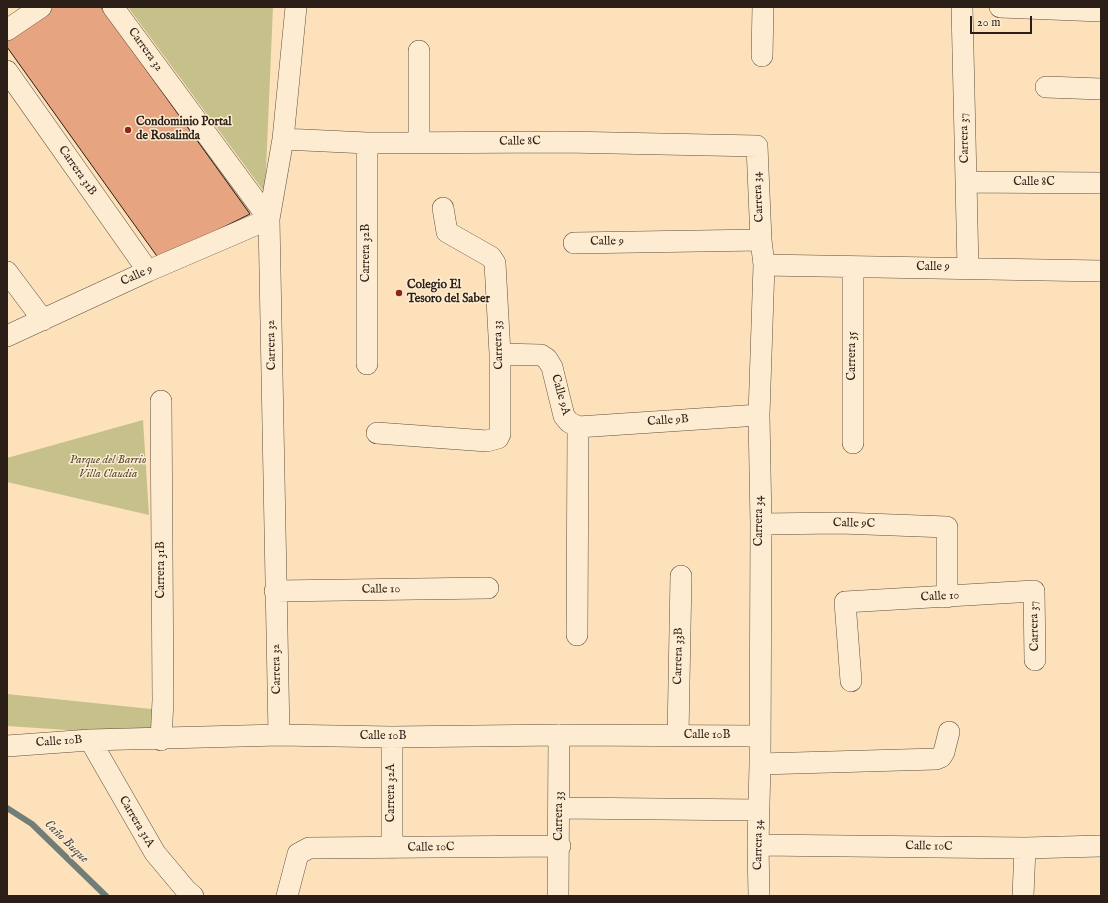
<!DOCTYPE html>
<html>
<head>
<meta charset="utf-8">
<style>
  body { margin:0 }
  #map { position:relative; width:1108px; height:903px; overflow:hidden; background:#fce1ba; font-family:"IM FELL English",serif }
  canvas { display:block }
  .frame { position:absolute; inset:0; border:8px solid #2b1e16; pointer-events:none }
  .scale { position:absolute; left:970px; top:16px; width:62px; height:18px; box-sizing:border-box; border:2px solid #2b1e16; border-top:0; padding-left:5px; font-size:12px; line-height:14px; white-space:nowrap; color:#2b1e16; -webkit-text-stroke:3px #fdecd2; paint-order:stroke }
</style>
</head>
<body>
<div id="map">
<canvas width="1108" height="903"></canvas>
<div class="frame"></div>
<div class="scale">20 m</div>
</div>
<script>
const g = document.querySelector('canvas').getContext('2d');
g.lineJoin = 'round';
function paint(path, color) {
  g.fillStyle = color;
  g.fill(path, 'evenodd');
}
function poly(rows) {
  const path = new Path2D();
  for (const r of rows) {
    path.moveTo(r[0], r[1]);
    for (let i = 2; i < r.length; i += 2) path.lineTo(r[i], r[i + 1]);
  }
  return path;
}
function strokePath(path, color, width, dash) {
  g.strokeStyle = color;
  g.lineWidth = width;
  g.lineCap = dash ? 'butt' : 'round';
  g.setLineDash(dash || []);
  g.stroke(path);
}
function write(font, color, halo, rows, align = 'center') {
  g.font = font + ' "IM FELL English",serif';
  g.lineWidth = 3;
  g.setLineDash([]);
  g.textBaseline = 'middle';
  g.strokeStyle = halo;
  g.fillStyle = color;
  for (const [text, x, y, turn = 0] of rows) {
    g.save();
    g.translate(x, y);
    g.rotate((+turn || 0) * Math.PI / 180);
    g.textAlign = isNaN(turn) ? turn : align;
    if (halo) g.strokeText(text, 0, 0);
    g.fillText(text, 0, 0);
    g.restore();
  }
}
paint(poly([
  [128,7,273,7,265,193],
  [143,420,149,515,7,482,7,458],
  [7,694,161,710,158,736,7,726]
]), '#c6c18b');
paint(poly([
  [37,7,119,7,259,203,249,213,7,45]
]), '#0003');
strokePath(poly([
  [7,808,32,824,106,896]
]), '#727d77', 6);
const building = poly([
  [41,7,101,7,250,214,159,259,7,47,7,30,41,7]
]);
paint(building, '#e7a480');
strokePath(building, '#2b1e16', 1);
const minor = poly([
  [113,7,269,219],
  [962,7,968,268],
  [1000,7,1101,11],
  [7,30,41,7],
  [419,51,419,142],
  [762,56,763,7],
  [7,71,148,271],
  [1046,87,1101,89],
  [283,139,367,143,565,142,757,146,761,240,764,265,759,415,761,524,760,764,758,845,759,896],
  [367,143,367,364],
  [966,182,1101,183],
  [574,243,761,240],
  [764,265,1101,271],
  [853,268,853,443],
  [7,272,43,320],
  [7,336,148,271,269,219],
  [500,354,541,355,547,359,552,367,564,416,569,422,578,427],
  [578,427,759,415],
  [377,433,487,441,498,438,500,434,500,354,495,263,491,257,447,232,443,208],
  [761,524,840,523,947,527,947,597],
  [275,591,488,588],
  [577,635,578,427],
  [851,681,845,602,1034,591,1035,660],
  [279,735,269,219,283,139,296,7],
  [678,736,681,576],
  [90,740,155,853,186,890,193,896],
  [161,740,163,700,161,401],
  [7,746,90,740,279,735,392,737,559,735,760,736],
  [760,764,936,759,941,757,944,752,949,732],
  [560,808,759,810],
  [758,845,1025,848,1101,846],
  [392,848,392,737],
  [287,896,298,854,309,848,560,846],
  [558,896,559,735],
  [1023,896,1025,848]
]);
strokePath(minor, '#5f4f3f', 22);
strokePath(minor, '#fdecd2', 21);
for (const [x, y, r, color] of [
  [128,130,4,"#8f2418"],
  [399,293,4,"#8f2418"]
]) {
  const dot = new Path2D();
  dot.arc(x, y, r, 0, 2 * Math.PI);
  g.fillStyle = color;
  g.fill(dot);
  strokePath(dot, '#fdecd2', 1.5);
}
write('12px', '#2b1e16', '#fdecd2', [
  ["Carrera 32",145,50,54],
  ["Carrera 37",965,138,-91],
  ["Calle 8C",520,142,-1],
  ["Carrera 31B",77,171,55],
  ["Calle 8C",1034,183],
  ["Carrera 34",759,197,-93],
  ["Calle 9",607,242,-1],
  ["Carrera 32B",367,253,-90],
  ["Calle 9",933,268],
  ["Calle 9",137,276,-25],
  ["Carrera 32",272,345,-91],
  ["Carrera 33",499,345,-92],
  ["Carrera 35",853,356,-90],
  ["Calle 9A",560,395,74],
  ["Calle 9B",668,421,-4],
  ["Carrera 34",760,521,-90],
  ["Calle 9C",854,524,1],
  ["Carrera 31B",162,570,-90],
  ["Calle 10",381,590,-1],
  ["Calle 10",940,597,-3],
  ["Carrera 37",1035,626,-91],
  ["Carrera 33B",679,656,-89],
  ["Carrera 32",277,669,-91],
  ["Calle 10B",707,736],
  ["Calle 10B",383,737],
  ["Calle 10B",59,742,-4],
  ["Carrera 32A",392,793,-90],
  ["Carrera 33",560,816,-90],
  ["Carrera 31A",136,822,59],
  ["Carrera 34",759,845,-89],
  ["Calle 10C",929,847,1],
  ["Calle 10C",431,848,-1]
]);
write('bold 12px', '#2b1e16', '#fdecd2', [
  ["Condominio Portal",136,123],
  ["de Rosalinda",136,137],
  ["Colegio El",407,286],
  ["Tesoro del Saber",407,300]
], 'left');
write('italic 12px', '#5a4f39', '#fdecd2', [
  ["Parque del Barrio",108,461],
  ["Villa Claudia",108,475]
]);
write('italic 13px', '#4e4d47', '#fdecd2', [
  ["Caño Buque",66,842,44]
]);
</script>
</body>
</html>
